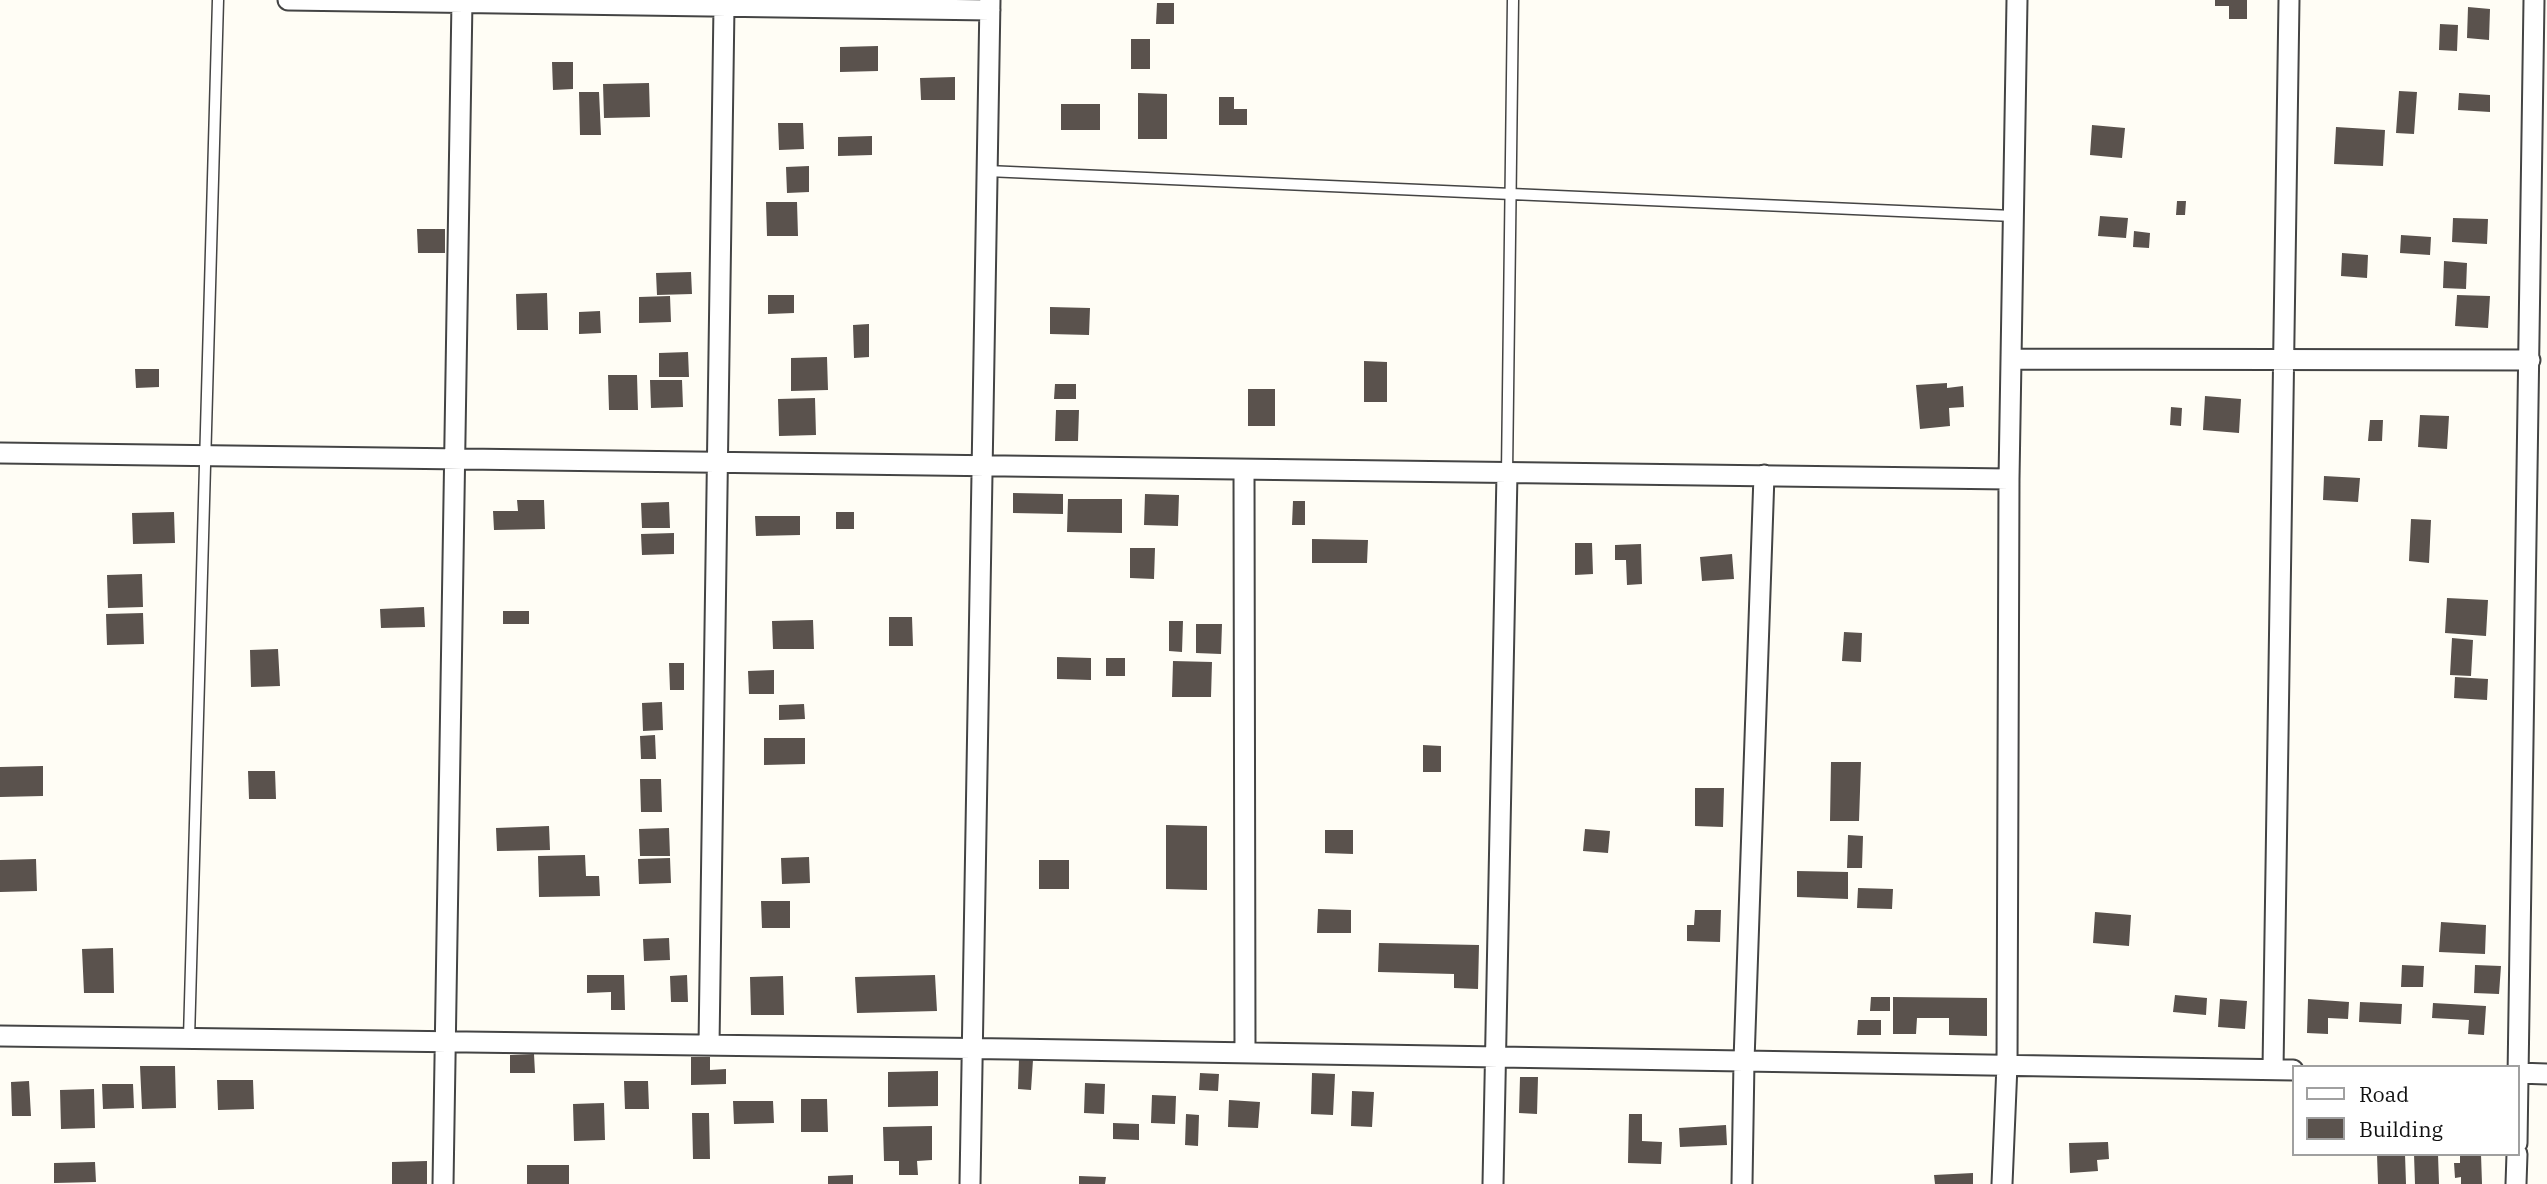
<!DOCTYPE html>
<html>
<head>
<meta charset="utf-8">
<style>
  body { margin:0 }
  #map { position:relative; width:2547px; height:1184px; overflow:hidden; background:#fffdf5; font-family:"IBM Plex Serif",serif }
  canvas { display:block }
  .legend { position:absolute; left:2292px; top:1065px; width:228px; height:91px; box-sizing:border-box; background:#fff; border:2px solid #a0a0a0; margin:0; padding:9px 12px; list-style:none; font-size:21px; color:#111 }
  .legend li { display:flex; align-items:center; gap:14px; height:35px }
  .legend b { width:35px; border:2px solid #a0a0a0 }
</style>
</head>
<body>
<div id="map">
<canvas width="2547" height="1184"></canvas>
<ul class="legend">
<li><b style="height:9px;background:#fff"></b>Road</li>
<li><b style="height:19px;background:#5a524d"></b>Building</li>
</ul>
</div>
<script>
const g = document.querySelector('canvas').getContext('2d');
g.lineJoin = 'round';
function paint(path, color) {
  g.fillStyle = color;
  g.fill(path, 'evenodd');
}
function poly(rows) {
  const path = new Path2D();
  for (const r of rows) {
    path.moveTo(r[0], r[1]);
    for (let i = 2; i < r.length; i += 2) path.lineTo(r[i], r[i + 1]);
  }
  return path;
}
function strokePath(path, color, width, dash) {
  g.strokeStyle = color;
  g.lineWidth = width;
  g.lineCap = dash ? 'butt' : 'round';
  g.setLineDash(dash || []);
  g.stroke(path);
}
paint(poly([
  [2215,0,2247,0,2247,19,2229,19,2229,6,2215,6],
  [1157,3,1174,3,1174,24,1156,24],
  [2468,7,2490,9,2489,40,2467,38],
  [2440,24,2458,25,2457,51,2439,50],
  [1131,39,1150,39,1150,69,1131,69],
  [878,46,878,71,840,72,840,47],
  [552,62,573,62,573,89,553,90],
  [955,77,955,100,921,100,920,78],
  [649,83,650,117,604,118,603,84],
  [2399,91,2417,92,2414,134,2396,133],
  [579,92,599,92,601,135,580,135],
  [1138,93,1167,94,1167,139,1138,139],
  [2459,93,2490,95,2490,112,2458,110],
  [1219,97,1234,97,1234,109,1247,109,1247,125,1219,125],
  [1061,104,1100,104,1100,130,1061,130],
  [778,123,803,123,804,149,779,150],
  [2092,125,2125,128,2122,158,2090,155],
  [2336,127,2385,130,2383,166,2334,164],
  [872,136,872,155,838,156,838,137],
  [809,166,809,192,787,193,786,167],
  [2177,201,2186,201,2185,215,2176,215],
  [766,202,797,202,798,236,767,236],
  [2100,216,2128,218,2126,238,2098,236],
  [2453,218,2488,219,2487,244,2452,242],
  [417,229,445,229,445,253,418,253],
  [2134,231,2150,233,2149,248,2133,247],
  [2401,235,2431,237,2430,255,2400,253],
  [2342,253,2368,255,2367,278,2341,276],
  [2444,261,2467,263,2466,289,2443,288],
  [691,272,692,294,657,295,656,273],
  [547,293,548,330,517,330,516,294],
  [768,295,794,295,794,313,768,314],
  [2457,295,2490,296,2488,328,2455,326],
  [670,296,671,322,639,323,639,297],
  [1050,307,1090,308,1089,335,1050,334],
  [600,311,601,333,579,334,579,312],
  [869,324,869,357,854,358,853,325],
  [688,352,689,377,659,377,659,353],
  [827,357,828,390,791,391,791,358],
  [1364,361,1387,362,1387,402,1364,402],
  [135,369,159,369,159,387,136,388],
  [608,375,637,375,638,410,609,410],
  [650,380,682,380,683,407,651,408],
  [1947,383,1947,388,1963,386,1964,407,1949,408,1950,426,1920,429,1916,385],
  [1055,384,1076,384,1076,399,1054,399],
  [1248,389,1275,389,1275,426,1248,426],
  [2205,396,2241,399,2239,433,2203,430],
  [815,398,816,435,779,436,778,399],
  [2171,407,2182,408,2181,426,2170,425],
  [1056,410,1079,410,1078,441,1055,441],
  [2420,415,2449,416,2447,449,2418,447],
  [2370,420,2383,420,2382,441,2368,441],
  [2324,476,2360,478,2358,502,2323,500],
  [1013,493,1063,494,1063,514,1013,513],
  [1145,494,1179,495,1178,526,1144,525],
  [1068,499,1122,499,1122,533,1067,532],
  [517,500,544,500,545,529,494,530,493,511,518,511],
  [1293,501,1305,501,1305,525,1292,525],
  [669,502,670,528,642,528,641,503],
  [174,512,175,543,133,544,132,513],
  [836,512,854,512,854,529,836,529],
  [755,516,800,516,800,535,756,536],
  [2411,519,2431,520,2429,563,2409,561],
  [674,533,674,554,642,555,641,534],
  [1312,539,1368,540,1367,563,1312,563],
  [1575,543,1592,543,1593,574,1575,575],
  [1641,544,1642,584,1627,585,1626,560,1615,560,1615,545],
  [1130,548,1155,548,1154,579,1130,578],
  [1732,554,1734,579,1702,581,1700,557],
  [142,574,143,607,108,608,107,575],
  [2447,598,2488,600,2486,636,2445,633],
  [424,607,425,627,381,628,380,609],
  [503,611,529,611,529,624,503,624],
  [143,613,144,644,107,645,106,614],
  [889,617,912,617,913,646,889,646],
  [813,620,814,649,773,649,772,621],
  [1169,621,1183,621,1182,652,1169,651],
  [1196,624,1222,624,1221,654,1196,653],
  [1844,632,1862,633,1861,662,1842,661],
  [2452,638,2473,640,2471,676,2450,675],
  [278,649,280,686,251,687,250,650],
  [1057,657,1091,658,1091,680,1057,679],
  [1106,658,1125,658,1125,676,1106,676],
  [1173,661,1212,662,1211,697,1172,697],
  [669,663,684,663,684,690,670,690],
  [774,670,774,694,749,694,748,671],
  [2455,677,2488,679,2487,700,2454,698],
  [662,702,663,730,643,731,642,703],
  [804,704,805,719,779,720,779,705],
  [655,735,656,759,641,759,640,736],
  [764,738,805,738,805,764,764,765],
  [1423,745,1441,746,1441,772,1423,772],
  [1831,762,1861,762,1859,821,1830,821],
  [43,766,43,796,0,797,0,767],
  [248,771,275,771,276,799,249,799],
  [640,779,661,779,662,812,641,812],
  [1695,788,1724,788,1723,827,1695,826],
  [1166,825,1207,826,1207,890,1166,889],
  [549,826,550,850,497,851,496,828],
  [669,828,670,856,640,856,639,829],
  [1585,829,1610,831,1608,853,1583,851],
  [1325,830,1353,830,1353,854,1325,853],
  [1848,835,1863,836,1862,868,1847,868],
  [585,855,586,876,599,876,600,896,539,897,538,856],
  [809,857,810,883,782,884,781,858],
  [670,858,671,883,639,884,638,859],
  [36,859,37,891,0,892,0,860],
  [1039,860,1069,860,1069,889,1039,889],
  [1797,871,1848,872,1848,899,1797,897],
  [1858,888,1893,889,1892,909,1857,908],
  [761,901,790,901,790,928,762,928],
  [1318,909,1351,910,1351,933,1317,933],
  [1695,910,1721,910,1720,942,1687,941,1687,925,1694,925],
  [2095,912,2131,915,2129,946,2093,943],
  [2441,922,2486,925,2485,954,2439,952],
  [669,938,670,960,644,961,643,939],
  [1379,943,1479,945,1478,989,1454,988,1454,974,1378,972],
  [113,948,114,993,84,993,82,949],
  [2402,965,2424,966,2423,987,2401,987],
  [2475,965,2501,966,2499,994,2474,993],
  [587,975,624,975,625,1010,611,1010,611,992,587,993],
  [687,975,688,1002,671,1002,670,976],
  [935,975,937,1011,857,1013,855,977],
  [783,976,784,1015,751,1015,750,977],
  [2175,995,2207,998,2206,1015,2173,1012],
  [1871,997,1890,997,1890,1011,1870,1011],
  [1893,997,1987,998,1987,1036,1949,1035,1949,1018,1917,1018,1916,1034,1893,1034],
  [2220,999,2247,1001,2245,1029,2218,1027],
  [2308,999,2349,1002,2348,1019,2328,1018,2328,1034,2307,1033],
  [2360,1002,2402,1004,2401,1024,2359,1022],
  [2433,1003,2486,1006,2484,1035,2468,1034,2469,1020,2432,1018],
  [1858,1020,1881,1020,1881,1035,1857,1035],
  [534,1054,535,1073,510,1073,510,1055],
  [691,1057,710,1057,710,1070,726,1069,726,1084,691,1085],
  [1019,1059,1033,1060,1031,1090,1018,1089],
  [140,1066,175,1066,176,1108,142,1109],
  [938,1071,938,1106,888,1107,888,1072],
  [1200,1073,1219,1074,1218,1091,1199,1090],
  [1312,1073,1335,1074,1333,1115,1311,1114],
  [1520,1077,1538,1077,1537,1114,1519,1113],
  [217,1080,253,1080,254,1109,218,1110],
  [29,1081,31,1116,12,1116,11,1082],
  [624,1081,648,1081,649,1109,625,1109],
  [1085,1083,1105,1084,1104,1114,1084,1113],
  [102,1084,133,1084,134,1108,103,1109],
  [94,1089,95,1128,61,1129,60,1090],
  [1352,1091,1374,1092,1372,1127,1351,1126],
  [1152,1095,1176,1096,1175,1124,1151,1123],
  [801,1099,827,1099,828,1132,801,1132],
  [1229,1100,1260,1102,1258,1128,1228,1127],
  [733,1101,773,1101,774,1123,734,1124],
  [604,1103,605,1140,574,1141,573,1104],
  [692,1113,709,1113,710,1159,693,1159],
  [1186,1114,1199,1115,1198,1146,1185,1145],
  [1629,1114,1642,1114,1642,1141,1662,1142,1661,1164,1628,1163],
  [1113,1123,1139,1124,1139,1140,1113,1139],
  [1726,1125,1727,1145,1680,1147,1679,1128],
  [932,1126,932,1160,917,1161,918,1175,899,1175,899,1161,884,1161,883,1127],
  [2108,1142,2109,1159,2097,1160,2098,1171,2070,1173,2069,1143],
  [2377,1154,2405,1154,2406,1184,2378,1184],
  [2414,1154,2438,1154,2439,1184,2415,1184],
  [2460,1154,2481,1154,2482,1184,2461,1184,2461,1177,2455,1178,2454,1163,2460,1163],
  [427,1161,427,1184,392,1184,392,1162],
  [95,1162,96,1182,54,1183,54,1163],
  [527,1165,569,1165,569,1184,527,1184],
  [1973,1173,1973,1184,1935,1184,1934,1175],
  [853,1175,853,1184,828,1184,828,1176],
  [1079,1176,1106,1177,1105,1184,1079,1184]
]), '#5a524d');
const lane = poly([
  [987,171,2013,216],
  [1507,473,1513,0],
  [189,1038,218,0]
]);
const street = poly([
  [288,0,990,10],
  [2011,359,2530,360],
  [0,453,2009,479],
  [1244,470,1245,1052],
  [0,1036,1010,1049,2293,1070],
  [709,1045,724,6],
  [2273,1069,2289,0],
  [2517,1073,2547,1074],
  [2517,1143,2534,0],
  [443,1184,462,0],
  [970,1184,990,0],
  [1493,1184,1507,473],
  [1742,1184,1744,1061,1764,475],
  [2002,1184,2007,1065,2009,479,2017,0],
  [2516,1184,2517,1154]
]);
strokePath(lane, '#444', 13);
strokePath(street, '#444', 23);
strokePath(lane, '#fff', 10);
strokePath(street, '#fff', 19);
</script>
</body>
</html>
